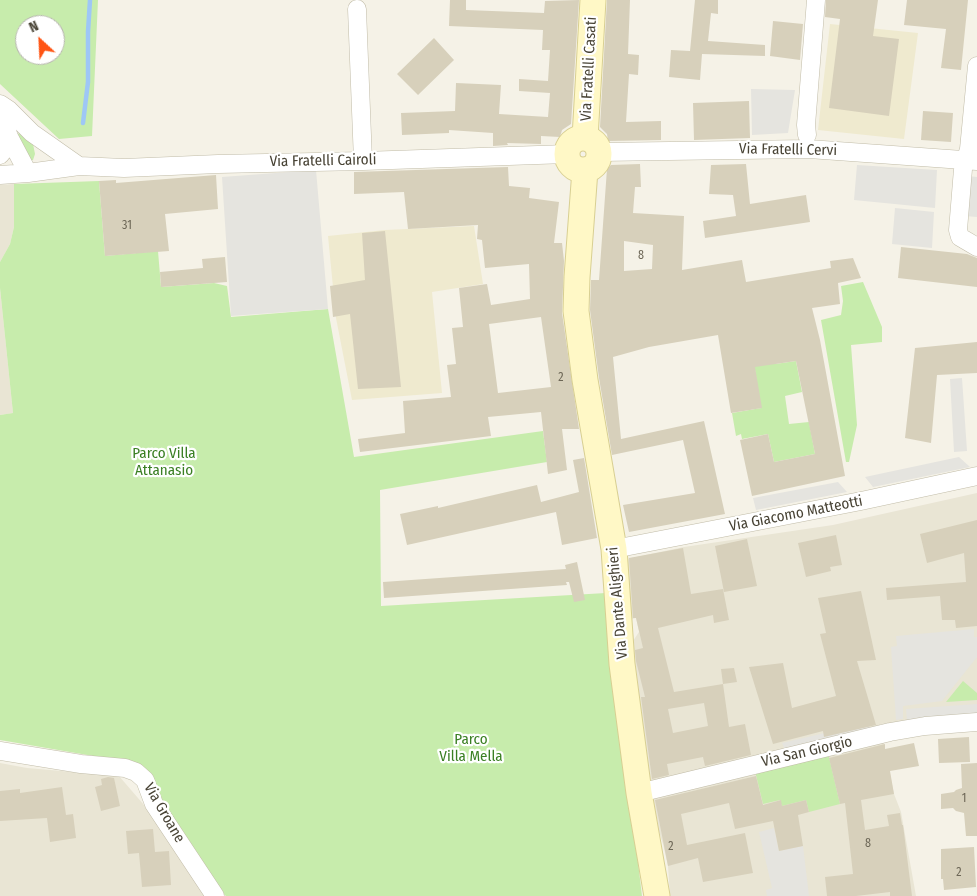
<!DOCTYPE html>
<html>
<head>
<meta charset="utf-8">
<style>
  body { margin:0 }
  #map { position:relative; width:977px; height:896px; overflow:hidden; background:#f5f2e7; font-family:"Fira Sans Condensed",sans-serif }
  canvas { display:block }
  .north { position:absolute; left:15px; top:15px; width:50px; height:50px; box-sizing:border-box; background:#fff; border:1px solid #b6b4ae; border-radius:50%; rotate:335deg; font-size:14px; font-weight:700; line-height:20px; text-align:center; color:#484335 }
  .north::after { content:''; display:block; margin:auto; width:18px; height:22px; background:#ff5413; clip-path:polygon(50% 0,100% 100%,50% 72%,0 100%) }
</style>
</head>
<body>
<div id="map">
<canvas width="977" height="896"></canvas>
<div class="north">N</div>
</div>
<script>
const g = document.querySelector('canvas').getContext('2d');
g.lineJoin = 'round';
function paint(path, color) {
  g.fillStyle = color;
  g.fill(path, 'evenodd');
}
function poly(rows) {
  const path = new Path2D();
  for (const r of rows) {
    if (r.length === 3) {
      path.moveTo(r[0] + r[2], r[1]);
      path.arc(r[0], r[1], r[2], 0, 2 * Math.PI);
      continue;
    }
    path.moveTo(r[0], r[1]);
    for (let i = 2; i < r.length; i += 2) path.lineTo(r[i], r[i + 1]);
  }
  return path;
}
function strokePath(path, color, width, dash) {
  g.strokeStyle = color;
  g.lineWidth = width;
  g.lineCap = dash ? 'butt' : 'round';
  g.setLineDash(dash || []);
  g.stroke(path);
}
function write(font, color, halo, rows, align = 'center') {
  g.font = font + ' "Fira Sans Condensed",sans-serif';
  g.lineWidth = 4.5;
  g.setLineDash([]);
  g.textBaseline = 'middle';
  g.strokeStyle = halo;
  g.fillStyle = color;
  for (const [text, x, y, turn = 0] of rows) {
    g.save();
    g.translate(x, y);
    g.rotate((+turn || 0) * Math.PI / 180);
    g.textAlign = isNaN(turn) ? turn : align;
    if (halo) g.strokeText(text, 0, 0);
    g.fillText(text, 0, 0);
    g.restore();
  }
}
paint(poly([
  [14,184,14,227,10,244,0,262,0,185],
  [0,288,13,413,0,415],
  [977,493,977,717,880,724,894,794,901,812,916,896,670,896,668,866,663,844,655,819,626,642,633,641,639,632,636,618,631,619,626,559,684,547,833,525],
  [0,763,27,768,119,776,169,834,207,896,0,896]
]), '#e9e5d4');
paint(poly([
  [830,24,918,33,904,139,818,130],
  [474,226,483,284,432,292,442,393,352,400,336,318,328,236,385,230]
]), '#efeacf');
paint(poly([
  [0,0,98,0,92,136,59,139,0,84],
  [25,25,55,25,55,55,25,55],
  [20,132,33,144,35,154,33,160,29,161,21,144,18,134],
  [99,181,105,256,158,251,161,287,214,283,227,286,231,317,328,309,354,457,543,431,547,462,380,490,381,606,606,593,642,896,226,896,220,891,141,766,111,759,0,740,0,415,13,413,0,288,0,262,10,244,14,227,14,184],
  [863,282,882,327,882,342,851,345,857,425,849,462,846,462,821,320,841,315,843,301,841,286],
  [747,319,775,364,796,361,802,392,785,396,789,424,809,422,815,454,774,462,768,434,742,439,741,434,736,436,732,413,761,408],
  [963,681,977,693,977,700,946,702],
  [828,753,840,804,809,812,806,800,782,806,780,800,763,804,755,771]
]), '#c7ecac');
paint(poly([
  [751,89,795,90,788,133,752,135],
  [857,165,937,170,935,208,854,200],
  [316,170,328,309,231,316,222,177],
  [968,176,977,177,977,217,965,216],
  [895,208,934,212,932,248,892,244],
  [962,378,967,451,954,452,950,379],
  [959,457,970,467,873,487,865,477],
  [838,482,847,492,756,510,753,498],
  [974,629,974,637,977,637,977,657,942,701,903,706,903,719,896,720,891,647,897,646,896,636],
  [977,704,977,715,907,721,906,709],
  [867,723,873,733,787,754,782,743],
  [774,828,779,851,803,846,809,896,767,896,766,890,772,888,759,832]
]), '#e5e4df');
strokePath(poly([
  [83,123,88,82,88,32,90,0]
]), '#9ec7f6', 4.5);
paint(poly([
  [450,0,466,0,466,10,544,13,545,1,579,0,571,124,562,130,560,137,541,136,541,144,507,143,508,145,493,146,493,133,449,130,449,133,402,135,401,113,455,111,456,83,501,85,499,114,548,117,550,93,519,91,519,79,548,81,550,50,542,50,543,30,449,26],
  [607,0,630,0,628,54,639,55,638,75,629,74,626,122,661,121,661,140,608,141,607,134,600,127],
  [695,0,718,0,718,14,711,13,708,41,765,45,765,56,702,54,700,80,669,77,671,50,690,51],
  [826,0,878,0,873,36,899,39,889,116,829,108,840,19,825,17],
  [907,0,968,0,961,70,941,68,946,29,904,25],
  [773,21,803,24,800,60,770,56],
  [434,38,454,60,418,95,397,74],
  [749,101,750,138,694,140,693,103],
  [923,111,953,113,951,142,921,140],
  [640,164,641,187,635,187,633,213,684,216,682,270,742,260,746,282,831,268,830,261,853,258,861,278,838,283,840,304,812,308,820,340,845,476,752,496,740,440,768,434,774,462,815,454,796,361,755,367,762,408,731,413,718,335,649,347,613,357,621,439,704,421,725,514,629,532,623,505,695,493,683,440,612,455,599,378,590,310,591,280,599,280,607,169,611,165],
  [624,241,653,245,652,269,624,271],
  [746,164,750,204,806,195,810,222,705,238,703,221,736,216,733,195,709,194,711,165],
  [508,167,509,186,530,188,529,198,559,202,554,243,562,243,564,261,562,313,579,429,562,429,567,470,548,474,541,412,488,417,491,436,360,452,358,439,405,433,403,401,451,397,447,365,456,364,452,328,463,327,459,288,487,284,491,305,530,299,529,264,485,268,482,240,477,239,478,225,408,229,404,192,354,194,354,172],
  [541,317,551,387,498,393,489,324],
  [216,175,218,209,165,214,169,251,105,256,99,181,116,180,116,183],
  [385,231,401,387,358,389,350,314,333,317,330,286,365,280,362,233],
  [901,247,967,254,977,258,977,287,898,278],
  [225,257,227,282,161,287,160,272,203,268,202,259],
  [977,342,977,373,937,375,931,443,905,438,915,348],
  [584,458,597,538,562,545,556,512,407,545,400,514,438,506,438,508,537,485,541,502,579,492,573,460],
  [977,520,977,626,956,628,955,620,942,620,940,596,887,600,886,588,966,582,964,553,927,563,920,534],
  [836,535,842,565,830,567,831,571,806,577,798,543],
  [747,539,757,586,724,592,715,546],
  [683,548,691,594,723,589,729,620,714,623,713,615,658,628,674,692,723,684,729,727,745,724,751,755,705,766,703,757,667,764,669,775,652,779,641,697,645,697,636,661,635,650,643,648,636,618,633,618,629,558],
  [704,703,708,726,673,733,668,709],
  [577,562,585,600,574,602,569,582,566,582,567,585,384,598,383,582,566,569,565,565],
  [861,591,876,660,857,661,876,725,824,737,823,731,773,744,749,667,783,663,792,708,836,696,820,634,826,633,818,598],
  [734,668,737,682,723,684,721,669],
  [969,737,970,762,939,763,938,739],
  [914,743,919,766,890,771,894,794,861,800,865,830,889,826,887,815,900,813,902,825,903,825,912,896,890,896,890,892,856,896,827,896,825,877,853,874,845,803,840,804,829,758,885,744,885,749],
  [977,763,977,836,966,836,964,813,956,811,953,808,941,809,941,794,954,792,956,790,962,788,961,764],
  [756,776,763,805,781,800,782,806,806,800,809,812,798,815,803,846,779,851,773,821,735,829,729,803,681,814,687,845,745,833,753,873,703,882,698,858,668,866,655,800],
  [108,777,114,778,120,806,101,811,95,787,102,785,101,779],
  [62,787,66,815,73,814,76,838,50,842,47,818,0,821,0,791,20,789,20,793],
  [153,829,155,852,169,851,171,885,142,887,139,853,128,854,126,831],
  [974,847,976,887,944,890,943,879,941,879,941,849]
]), '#d7d0bb');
const street = poly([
  [357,9,363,161],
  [977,66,969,149,963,169,958,230,960,237,977,247],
  [0,104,9,110,32,133,79,166],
  [0,111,9,137,28,173],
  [807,135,806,125,816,0],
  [599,152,809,149,977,161],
  [0,155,4,150,9,137],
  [0,175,28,173,79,166,124,168,218,164,363,161,567,154],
  [614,549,861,501,977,476],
  [0,751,81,764,125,768,136,772,145,780,154,804,215,896],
  [639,793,890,732,925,726,977,722]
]);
const secondary = poly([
  [585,138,593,0],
  [583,154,16],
  [585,170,577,277,576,311,585,380,614,549,622,664,639,793,657,896]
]);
strokePath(street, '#c1bca8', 19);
strokePath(secondary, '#d8cf92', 27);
strokePath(street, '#fff', 18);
strokePath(secondary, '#fff8c6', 25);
write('12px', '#6c6656', null, [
  ["31",127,226],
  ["8",641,256],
  ["2",561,378],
  ["1",964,799],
  ["8",868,844],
  ["2",671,847],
  ["2",959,873]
]);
write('15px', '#484335', '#fff', [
  ["Via Fratelli Casati",589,69,-87],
  ["Via Fratelli Cervi",788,150,1],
  ["Via Fratelli Cairoli",323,161,-1],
  ["Via Giacomo Matteotti",796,514,-11],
  ["Via Dante Alighieri",618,603,-95],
  ["Via San Giorgio",807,752,-13],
  ["Via Groane",164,813,60]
]);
write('15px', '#3a7f23', '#fff', [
  ["Parco Villa",164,454],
  ["Attanasio",164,471],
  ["Parco",471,740],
  ["Villa Mella",471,757]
]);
</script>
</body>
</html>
